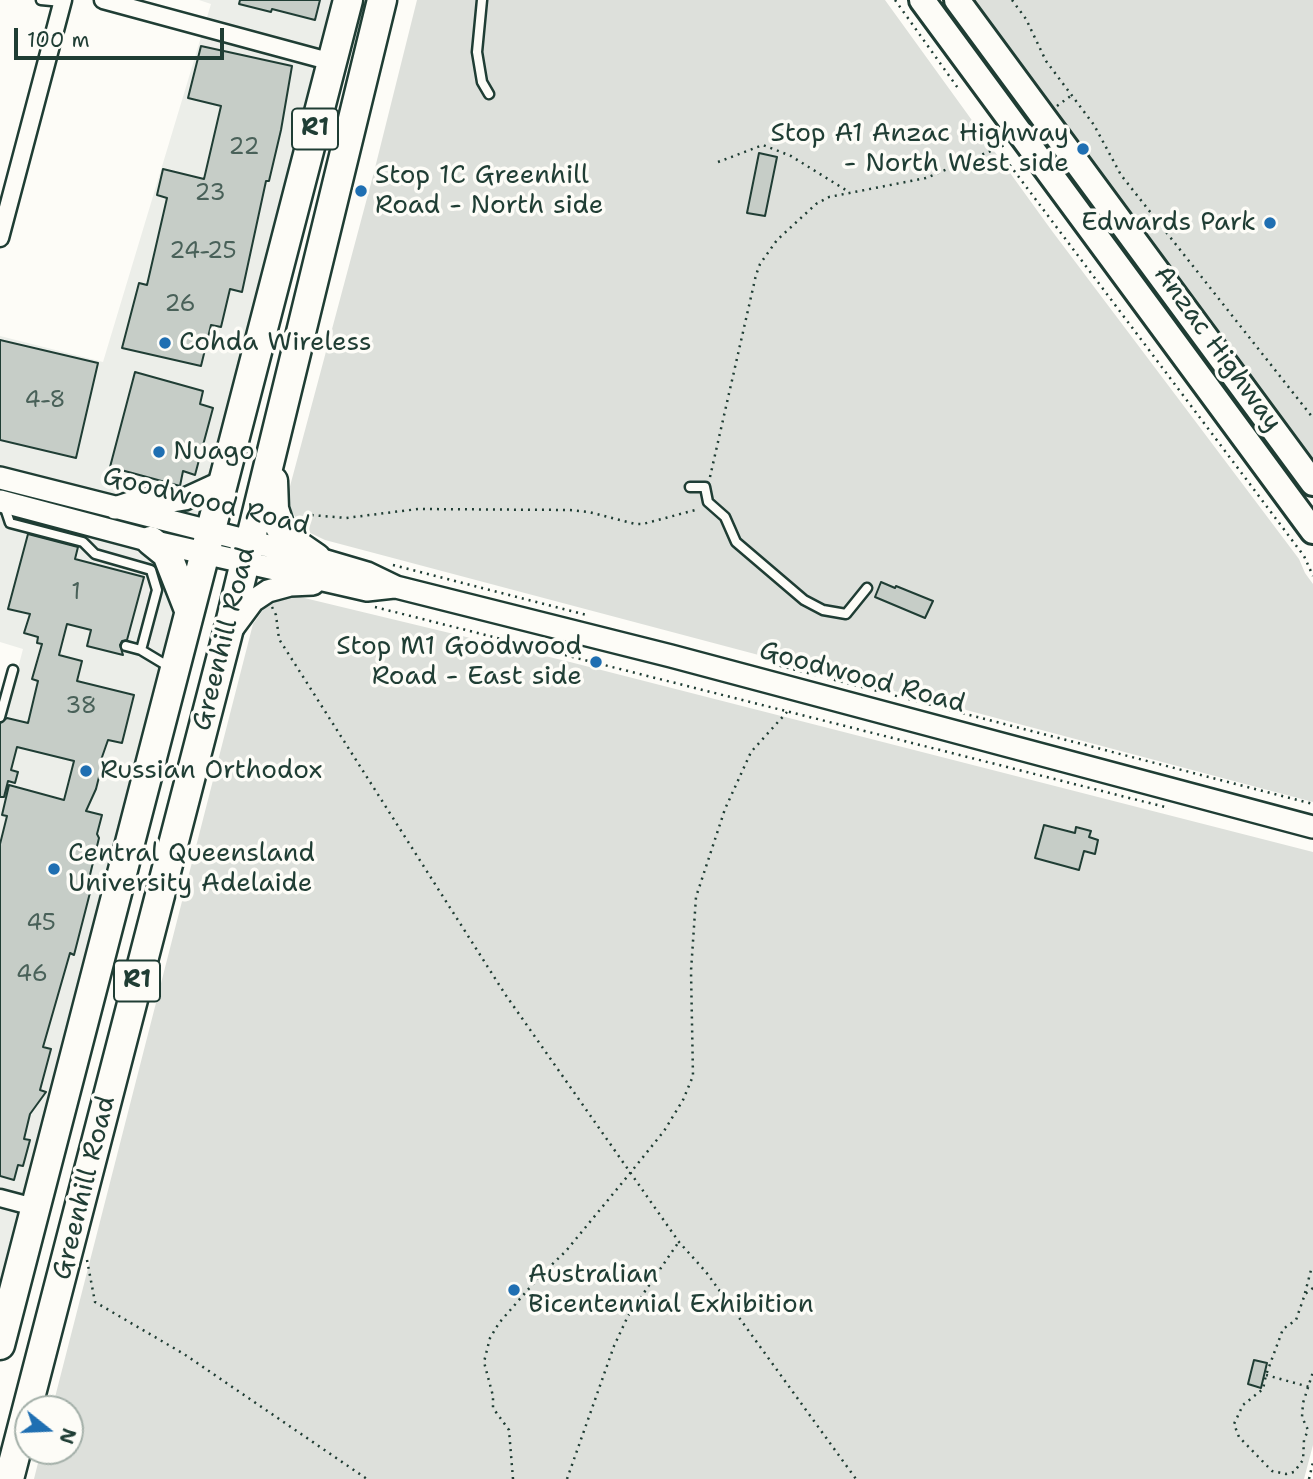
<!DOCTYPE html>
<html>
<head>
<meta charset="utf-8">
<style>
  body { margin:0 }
  #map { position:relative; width:1313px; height:1479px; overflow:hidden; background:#fdfcf7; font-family:"Shantell Sans",sans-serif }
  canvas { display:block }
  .north { position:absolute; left:14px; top:1395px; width:70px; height:70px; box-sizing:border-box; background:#fdfcf7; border:2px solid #a4b0a9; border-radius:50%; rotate:108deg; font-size:19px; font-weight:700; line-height:28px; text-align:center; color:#1f3d34 }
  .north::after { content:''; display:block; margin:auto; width:24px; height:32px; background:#1f6fb2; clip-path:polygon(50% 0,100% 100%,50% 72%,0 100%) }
  .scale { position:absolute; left:14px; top:28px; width:210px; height:32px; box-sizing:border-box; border:4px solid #1f3d34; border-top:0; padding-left:9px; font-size:21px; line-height:24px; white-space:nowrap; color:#1f3d34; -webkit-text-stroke:5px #fdfcf7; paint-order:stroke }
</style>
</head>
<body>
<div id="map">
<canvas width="1313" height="1479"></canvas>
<div class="north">N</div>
<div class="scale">100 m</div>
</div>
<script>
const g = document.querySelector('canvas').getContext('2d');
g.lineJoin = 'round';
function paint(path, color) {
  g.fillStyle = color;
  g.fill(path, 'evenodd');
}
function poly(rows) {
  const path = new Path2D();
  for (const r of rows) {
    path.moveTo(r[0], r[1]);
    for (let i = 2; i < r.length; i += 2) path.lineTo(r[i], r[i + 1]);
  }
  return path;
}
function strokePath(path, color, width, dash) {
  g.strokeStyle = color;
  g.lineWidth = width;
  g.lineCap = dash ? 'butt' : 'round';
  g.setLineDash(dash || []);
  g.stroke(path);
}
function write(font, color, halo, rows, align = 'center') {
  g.font = font + ' "Shantell Sans",sans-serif';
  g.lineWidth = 7;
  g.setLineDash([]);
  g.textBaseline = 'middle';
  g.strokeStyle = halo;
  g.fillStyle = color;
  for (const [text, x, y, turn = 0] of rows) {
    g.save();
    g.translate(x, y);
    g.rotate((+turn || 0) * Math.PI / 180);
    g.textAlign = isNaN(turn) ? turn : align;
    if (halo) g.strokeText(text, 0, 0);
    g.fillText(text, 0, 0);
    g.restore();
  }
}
paint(poly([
  [199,0,331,0,0,1294,0,738,23,649,0,642,0,336,103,362,211,4]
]), '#eceee9');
paint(poly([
  [417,0,885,0,1052,231,1299,559,1305,573,1313,584,1313,802,325,540,304,530,290,509,289,490,374,172],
  [967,0,1313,0,1313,467],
  [292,595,570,662,1313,852,1313,1445,1304,1479,34,1479,41,1451,70,1451,70,1409,52,1409,253,624,265,607]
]), '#dde0db');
const building = poly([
  [240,0,320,0,315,20,272,9,271,12,239,4,240,0],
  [201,46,292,66,281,130,269,181,266,181,242,292,230,289,221,327,211,325,201,366,122,348,139,283,147,285,167,198,157,195,163,169,204,179,221,106,188,98,201,46],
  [759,153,777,157,765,216,747,213,759,153],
  [0,340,98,363,76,458,0,440,0,340],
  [135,372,203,391,200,404,213,408,195,475,183,471,180,486,110,467,135,372],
  [28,534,78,547,75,559,144,577,127,640,122,641,120,645,123,655,87,646,91,630,67,624,59,655,82,661,77,681,134,695,122,743,108,740,101,760,103,761,96,789,86,811,102,815,97,834,99,838,88,883,92,885,74,955,70,953,43,1047,51,1049,40,1090,46,1092,30,1114,24,1139,30,1140,23,1166,18,1165,14,1180,0,1176,0,844,7,816,2,815,9,785,64,800,74,761,17,747,11,770,18,772,15,783,8,781,4,797,0,797,0,723,7,718,28,723,38,681,32,679,42,644,37,643,38,637,24,633,30,614,8,609,28,534],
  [881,582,895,588,896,586,933,601,925,618,875,597,881,582],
  [1044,825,1075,833,1076,827,1091,831,1089,837,1098,840,1095,854,1084,851,1079,870,1035,858,1044,825],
  [1254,1360,1267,1363,1261,1388,1248,1384,1254,1360]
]);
paint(building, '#c6cdc7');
strokePath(building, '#1f3d34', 2);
const lane = poly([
  [41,0,62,2],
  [482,0,477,52,482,82,489,94],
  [690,487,705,487,708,502,725,517,736,542,804,600,823,610,846,614,867,588],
  [4,505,10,523,83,542,95,554,151,570,157,590,141,650],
  [126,646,141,650,171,668],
  [0,717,13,670]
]);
const street = poly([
  [103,0,332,62],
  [0,238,63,0],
  [0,1198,34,1207]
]);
const secondary = poly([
  [0,478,316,558,367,573,396,587,671,656,1313,827],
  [0,501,151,541,332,582,367,590,394,587],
  [115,508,142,499,166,502,185,499,222,482],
  [233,628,253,601,268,591,290,585,313,584]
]);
const primary = poly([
  [922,0,1313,531],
  [957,0,1313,483]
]);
const highway = poly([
  [273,481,274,509,280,527,287,538,316,558],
  [151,541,167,554,189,610],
  [0,1345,348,0],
  [9,1479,227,636,382,0]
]);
strokePath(lane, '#1f3d34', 13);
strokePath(street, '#1f3d34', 21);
strokePath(secondary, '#1f3d34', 26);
strokePath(primary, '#1f3d34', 30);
strokePath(highway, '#1f3d34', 33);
strokePath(poly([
  [895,0,960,91],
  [1012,0,1026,19,1046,61,1094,125,1121,175,1313,418],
  [1057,106,1072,95],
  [997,148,1304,556,1313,576],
  [718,162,763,145,791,156,849,192],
  [710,477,756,275,760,264,777,240,816,204,829,197,926,178,1005,145],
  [298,518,311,515,346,518,418,509,570,510,589,512,635,524,643,524,699,509],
  [393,565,587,615],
  [272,607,276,615,279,639,505,994,679,1242,706,1272,856,1479],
  [375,607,1169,808],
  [773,664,1313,804],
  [87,1260,95,1302,184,1354,367,1479],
  [1313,1288,1305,1294,1296,1320,1283,1329,1266,1375,1263,1389,1243,1405,1234,1424,1239,1437,1272,1471,1286,1474,1294,1472,1303,1460,1304,1440,1308,1430,1302,1417,1303,1403,1313,1372],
  [1305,1293,1311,1270],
  [1266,1375,1313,1388],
  [513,1479,509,1430,493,1408,493,1396,484,1362,490,1338,499,1323,539,1277,566,1251,631,1172,664,1131,683,1100,693,1076,691,971,696,897,725,809,751,752,787,712],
  [567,1479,614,1346,628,1316,678,1243],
  [1309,1479,1313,1462]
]), '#1f3d34', 2.5, [2, 5]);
strokePath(lane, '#fdfcf7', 8);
strokePath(street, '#fdfcf7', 16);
strokePath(secondary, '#fdfcf7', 21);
strokePath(primary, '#fdfcf7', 24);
strokePath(highway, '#fdfcf7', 28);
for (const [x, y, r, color] of [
  [1083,149,7,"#1f6fb2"],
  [361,191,7,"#1f6fb2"],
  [1270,223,7,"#1f6fb2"],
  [165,343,7,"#1f6fb2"],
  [159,452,7,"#1f6fb2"],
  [596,662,7,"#1f6fb2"],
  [86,771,7,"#1f6fb2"],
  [54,869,7,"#1f6fb2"],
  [514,1290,7,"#1f6fb2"]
]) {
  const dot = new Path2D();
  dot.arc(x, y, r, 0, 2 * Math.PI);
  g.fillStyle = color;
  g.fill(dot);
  strokePath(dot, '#fdfcf7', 2.5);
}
write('23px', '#496159', null, [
  ["22",244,148],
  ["23",210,194],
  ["24-25",203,252],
  ["26",180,305],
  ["4-8",45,401],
  ["1",76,593],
  ["38",81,707],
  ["45",41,924],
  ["46",32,975]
]);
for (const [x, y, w] of [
  [315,129,46],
  [137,981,46]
]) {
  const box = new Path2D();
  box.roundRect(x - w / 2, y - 20.5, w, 41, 5);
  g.fillStyle = '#fdfcf7';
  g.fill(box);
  strokePath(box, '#1f3d34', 2);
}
write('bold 24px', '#1f3d34', null, [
  ["R1",315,129],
  ["R1",137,981]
]);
write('26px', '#1f3d34', '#fdfcf7', [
  ["Stop A1 Anzac Highway",1069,134,"right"],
  ["- North West side",1069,164,"right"],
  ["Stop 1C Greenhill",375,176],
  ["Road - North side",375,206],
  ["Edwards Park",1256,223,"right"],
  ["Cohda Wireless",179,343],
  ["Nuago",173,452],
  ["Stop M1 Goodwood",582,647,"right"],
  ["Road - East side",582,677,"right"],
  ["Russian Orthodox",100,771],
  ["Central Queensland",68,854],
  ["University Adelaide",68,884],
  ["Australian",528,1275],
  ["Bicentennial Exhibition",528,1305]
], 'left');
write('26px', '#1f3d34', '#fdfcf7', [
  ["Anzac Highway",1217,349,54],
  ["Goodwood Road",206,502,14],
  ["Greenhill Road",225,639,-76],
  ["Goodwood Road",862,678,15],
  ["Greenhill Road",85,1188,-76]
]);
</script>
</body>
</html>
